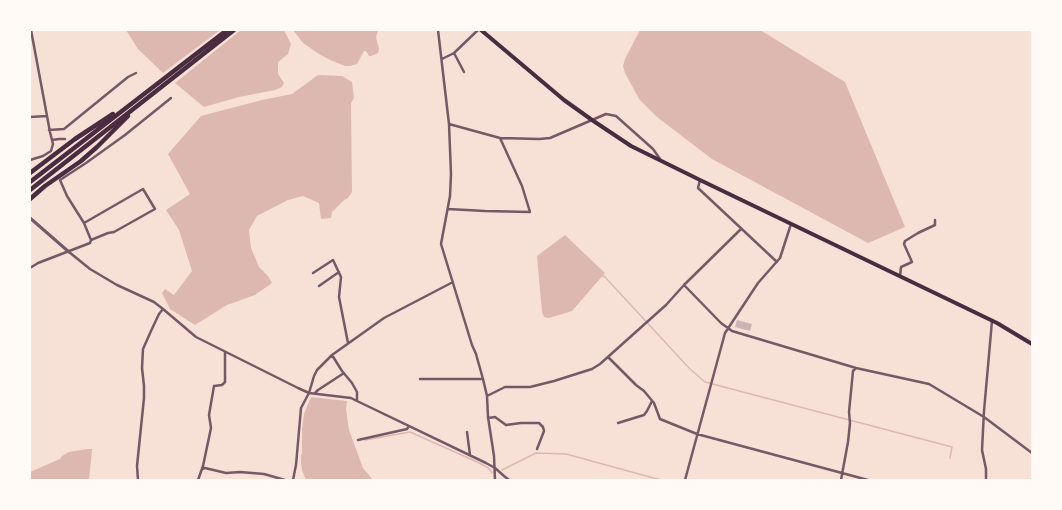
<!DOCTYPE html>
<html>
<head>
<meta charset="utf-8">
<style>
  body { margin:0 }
  #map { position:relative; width:1062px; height:510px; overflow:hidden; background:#f7e1d7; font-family:Rubik,sans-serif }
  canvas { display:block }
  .frame { position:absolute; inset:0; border:31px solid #fffaf5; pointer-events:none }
</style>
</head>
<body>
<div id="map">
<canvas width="1062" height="510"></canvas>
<div class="frame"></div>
</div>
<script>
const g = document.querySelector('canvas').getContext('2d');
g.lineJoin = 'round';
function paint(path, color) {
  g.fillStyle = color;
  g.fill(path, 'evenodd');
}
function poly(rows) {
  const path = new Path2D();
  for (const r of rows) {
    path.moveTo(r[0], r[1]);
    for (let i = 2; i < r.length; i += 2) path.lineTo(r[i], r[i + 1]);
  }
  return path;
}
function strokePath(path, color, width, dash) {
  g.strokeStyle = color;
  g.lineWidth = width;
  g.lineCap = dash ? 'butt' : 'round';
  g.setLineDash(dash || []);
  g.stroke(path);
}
paint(poly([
  [126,30,220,30,163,73,138,49],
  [241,30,284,30,291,44,288,54,278,62,278,74,284,83,282,87,275,90,239,97,204,107,175,83],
  [293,30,378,30,376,37,379,49,378,53,371,56,369,56,366,51,364,51,357,64,350,66,345,66,330,60,319,54,303,43],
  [640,30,760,30,845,82,905,227,868,243,712,159,657,117,639,99,625,73,623,66,625,59],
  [318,75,342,76,352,82,354,98,351,103,352,192,348,198,343,201,332,212,331,218,321,219,319,203,303,196,288,200,257,216,249,230,251,248,259,267,268,276,272,283,255,295,227,305,195,325,170,309,162,293,165,289,174,295,192,271,179,230,166,210,190,194,168,154,201,116,262,100,292,94],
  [565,235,605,273,572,311,549,318,544,317,542,312,537,256],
  [311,397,347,401,346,409,349,430,363,468,373,480,306,480,302,470,301,463,301,455,302,454,302,429,304,414],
  [87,449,92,449,92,450,89,480,30,480,30,472,60,459,62,456,69,452]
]), '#dcb8b0');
strokePath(poly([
  [601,276,604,276,689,368,705,382,952,447,950,458],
  [365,440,410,432,475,461,487,467,490,470,492,473],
  [502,470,536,453,566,454,661,480]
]), '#dcb8b0', 1.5);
paint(poly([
  [737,320,752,324,750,331,735,327]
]), '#ccb4b1');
strokePath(poly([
  [438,30,449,124,451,174,450,196,441,244,472,345,476,354,483,379,487,396,488,417,494,456,495,480],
  [454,53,464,72],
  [442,59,454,53,478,30],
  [30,117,47,116],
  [449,124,500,138,539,139,550,138,606,114,616,116,653,149,660,159],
  [49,130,64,129,128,77,136,73],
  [52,140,59,139,65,139],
  [30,160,43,156,51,151,53,144,50,132,31,30],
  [700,180,698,188,777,262],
  [448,209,485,211,530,212,522,186,500,138],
  [84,223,143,189,155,209,114,232,108,233,91,240],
  [69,252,90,269,117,285,154,302,163,309,196,337,298,388,309,393,351,398,357,401,486,463,495,468,504,476,509,480],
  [30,268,38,263,90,243,91,240,84,223,67,196,60,180,86,163,125,135,171,98],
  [313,273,333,260,341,277,339,297,348,343],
  [900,276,901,267,912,262,904,244,905,241,918,233,935,225,935,220],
  [684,285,721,323,732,331,856,368,929,384,984,417,1032,453],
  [319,286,339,272],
  [332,355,342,371,352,383,357,392,357,400],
  [608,357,636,385,644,391,654,403,660,419,697,434,868,480],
  [420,379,483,379],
  [315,393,318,390,344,373],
  [487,396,505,387,530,387,554,381,592,369,600,364,666,305,684,285,741,229],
  [488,418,495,417,506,425,521,423,539,423,543,427,544,431,537,449],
  [618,423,644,415,647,411,652,401],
  [467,432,470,455],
  [358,440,407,429,409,426],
  [202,469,205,468,226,473,240,472,264,474,285,480],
  [138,480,137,466,144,398,144,386,142,368,143,349,151,331,159,314,163,309],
  [198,480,203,466,211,428,209,415,214,386,222,385,225,382,225,352],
  [293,480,296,465,301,408,309,393,314,376,317,370,332,355,384,318,453,282],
  [685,480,725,333,758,283,780,258,791,224],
  [841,480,848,442,850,423,849,412,853,371,856,368],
  [986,480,986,469,982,450,984,411,992,321]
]), '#755966', 2.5);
strokePath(poly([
  [30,218,69,252]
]), '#755966', 3);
strokePath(poly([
  [481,30,564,100,592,120,631,146,700,180,968,309,997,323,1032,344]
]), '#4a2c40', 4);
strokePath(poly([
  [30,173,75,139,113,114],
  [30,182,227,30],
  [30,190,234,30],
  [30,199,45,186,81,161,97,147,128,116]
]), '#4a2c40', 4.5);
</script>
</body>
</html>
